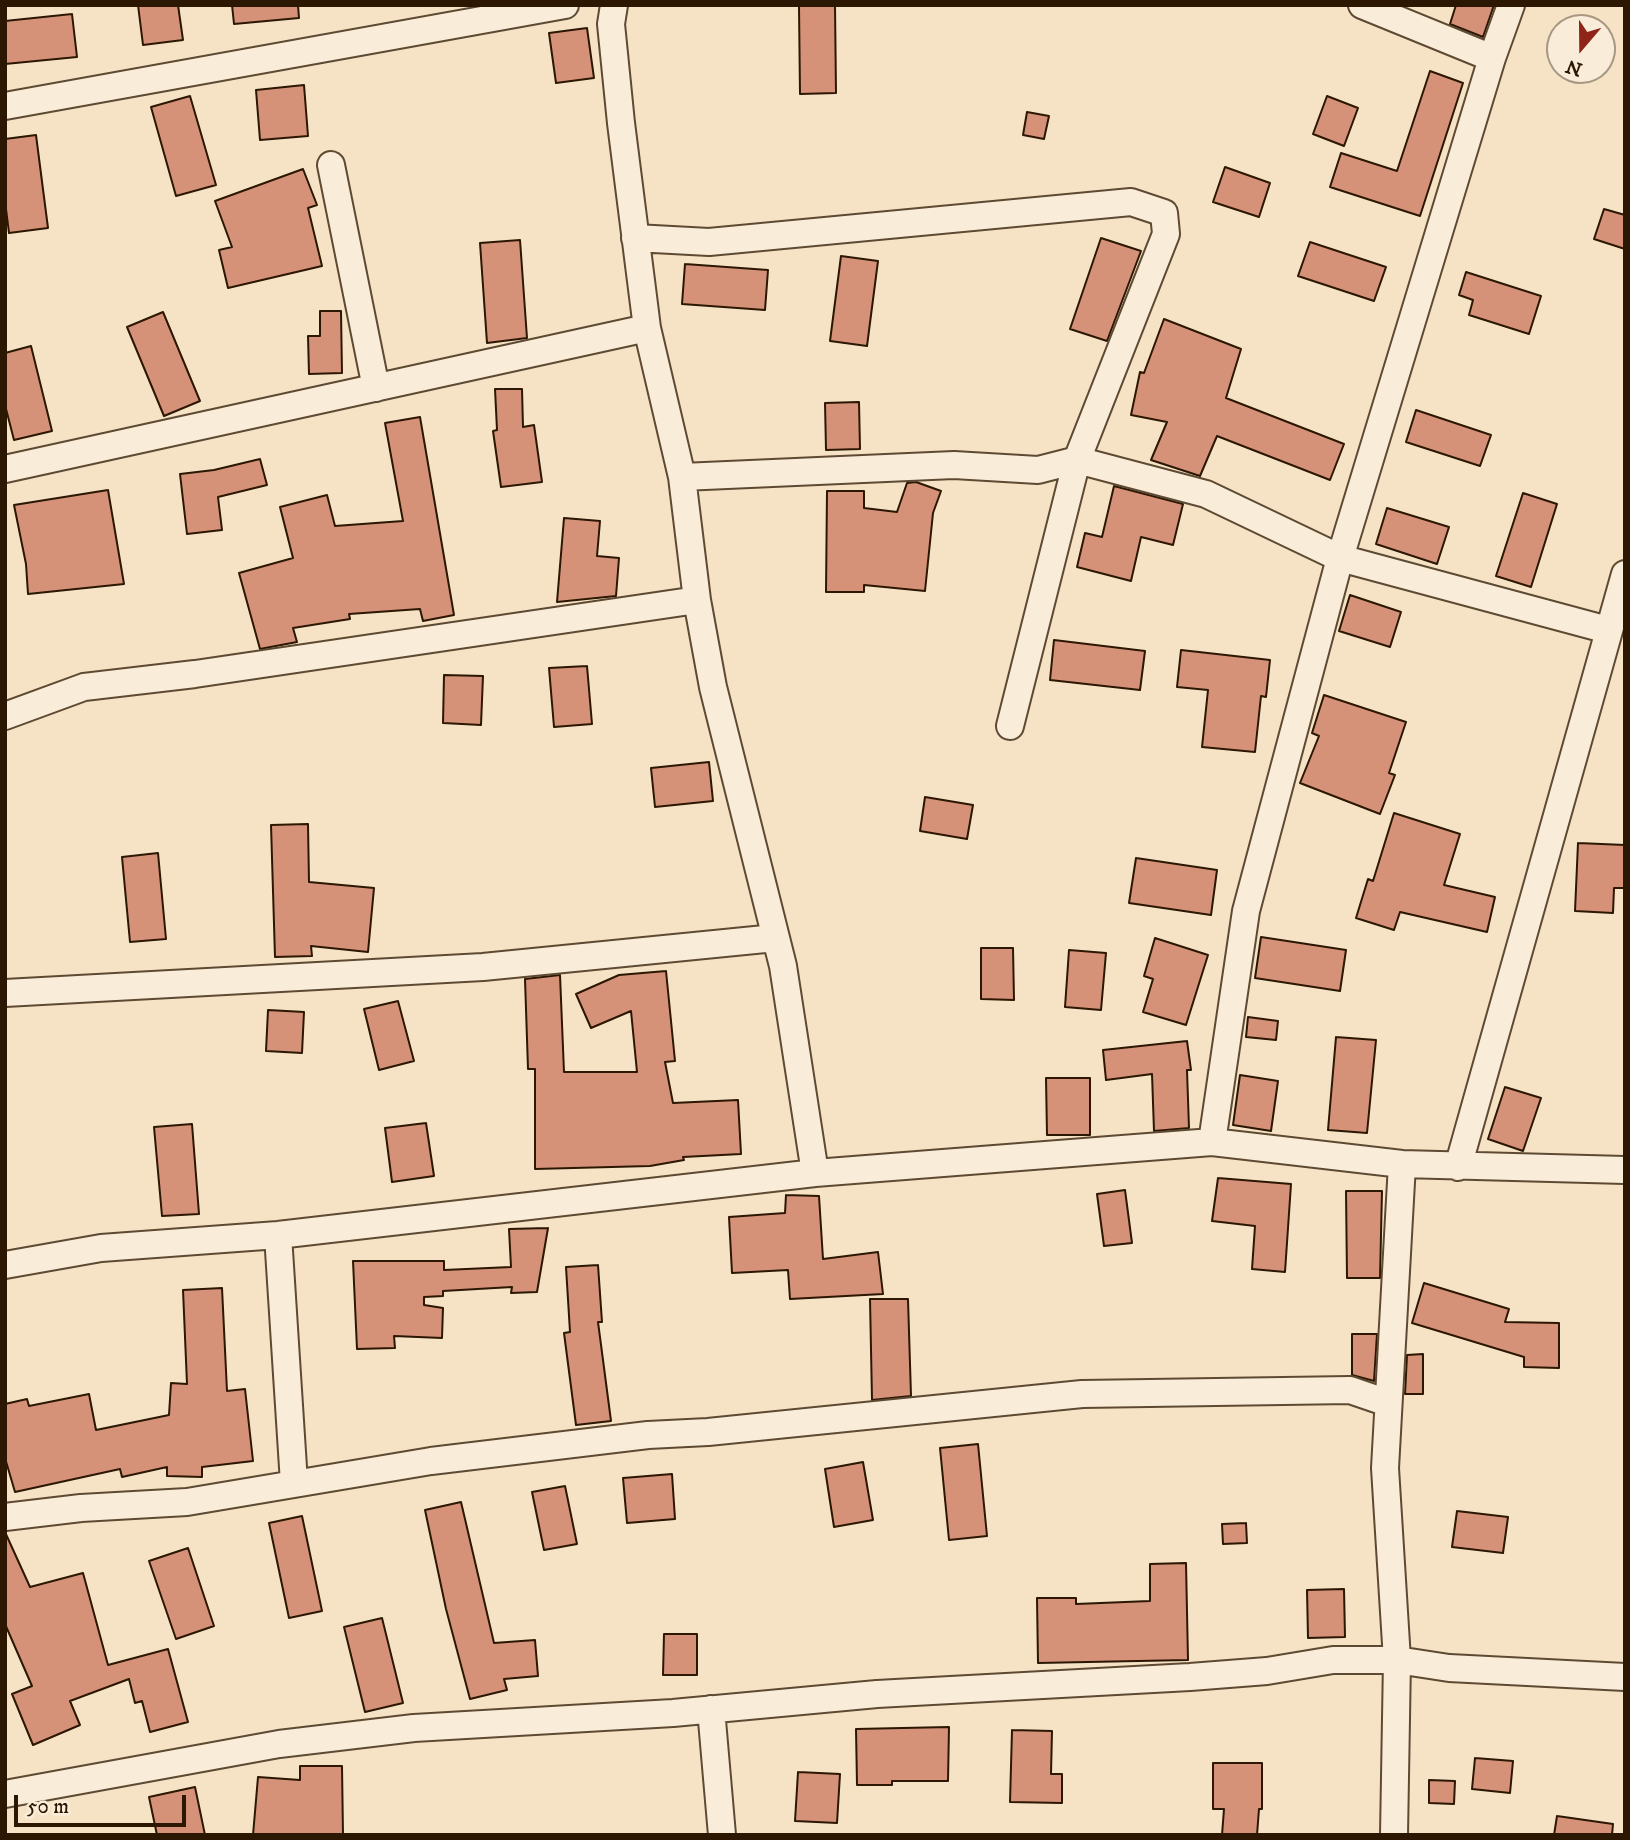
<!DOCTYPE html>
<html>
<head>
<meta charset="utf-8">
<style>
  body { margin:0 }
  #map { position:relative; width:1630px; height:1840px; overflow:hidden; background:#f6e3c5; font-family:"IM FELL DW Pica",serif }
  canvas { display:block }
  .frame { position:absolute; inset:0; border:7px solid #2b1702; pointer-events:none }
  .north { position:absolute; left:1546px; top:14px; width:70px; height:70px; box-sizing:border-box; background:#f9edd9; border:2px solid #a79783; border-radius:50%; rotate:200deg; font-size:19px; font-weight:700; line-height:28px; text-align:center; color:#2b1702 }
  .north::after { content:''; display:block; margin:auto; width:24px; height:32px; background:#8f2418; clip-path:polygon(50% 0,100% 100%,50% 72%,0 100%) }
  .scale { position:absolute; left:14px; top:1795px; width:172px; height:32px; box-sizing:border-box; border:4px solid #2b1702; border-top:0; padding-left:9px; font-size:21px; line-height:24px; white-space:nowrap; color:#2b1702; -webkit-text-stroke:5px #f9edd9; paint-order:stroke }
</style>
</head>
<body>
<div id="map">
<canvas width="1630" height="1840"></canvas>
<div class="frame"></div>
<div class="north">N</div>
<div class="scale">50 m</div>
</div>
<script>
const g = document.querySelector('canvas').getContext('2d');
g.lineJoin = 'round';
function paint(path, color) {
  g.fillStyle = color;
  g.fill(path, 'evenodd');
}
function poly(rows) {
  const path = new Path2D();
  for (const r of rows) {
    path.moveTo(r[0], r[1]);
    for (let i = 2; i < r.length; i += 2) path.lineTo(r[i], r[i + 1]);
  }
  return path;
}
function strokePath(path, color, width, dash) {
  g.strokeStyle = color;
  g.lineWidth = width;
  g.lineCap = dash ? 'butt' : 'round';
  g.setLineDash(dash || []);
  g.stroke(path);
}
const building = poly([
  [138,5,178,5,183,40,143,45,138,5],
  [232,5,298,5,299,18,234,24,232,5],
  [835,5,836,93,800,94,799,6,835,5],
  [1456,5,1494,5,1483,37,1450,24,1456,5],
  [72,14,77,57,5,64,5,21,72,14],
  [587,28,594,78,556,83,549,33,587,28],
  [1430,71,1463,83,1420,216,1330,187,1341,153,1397,171,1430,71],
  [304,85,308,136,260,140,256,90,304,85],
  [190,96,216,185,176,196,151,107,190,96],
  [1327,96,1358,108,1344,146,1313,134,1327,96],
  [1027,112,1049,116,1044,139,1023,135,1027,112],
  [36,135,48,228,9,233,5,201,5,139,36,135],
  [1225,167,1270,183,1259,217,1213,202,1225,167],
  [303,169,317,205,308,208,322,266,228,288,219,250,232,247,215,201,303,169],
  [1604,209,1625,215,1625,249,1594,239,1604,209],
  [1101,238,1141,251,1107,341,1070,329,1101,238],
  [520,240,527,338,487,343,480,243,520,240],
  [1310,242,1386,267,1374,301,1298,276,1310,242],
  [841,256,878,261,867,346,830,341,841,256],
  [685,264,768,270,765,310,682,304,685,264],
  [1466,272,1541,296,1529,334,1469,315,1473,300,1459,295,1466,272],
  [320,311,341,311,342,373,309,374,308,336,320,336,320,311],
  [163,312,200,401,164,416,127,327,163,312],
  [1164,319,1241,349,1226,398,1344,444,1330,480,1217,436,1200,476,1151,460,1167,422,1131,415,1140,372,1144,373,1164,319],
  [31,346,52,431,14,440,5,405,5,353,31,346],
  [495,389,522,389,523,427,534,425,542,482,501,487,493,431,497,430,495,389],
  [859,402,860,449,826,450,825,403,859,402],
  [1416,410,1491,435,1480,466,1406,442,1416,410],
  [420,417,454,615,423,621,420,609,349,614,350,619,293,628,297,642,260,649,239,573,293,558,280,507,327,495,335,526,403,521,385,423,420,417],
  [260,459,267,485,218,497,222,530,187,534,180,474,214,470,260,459],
  [916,482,941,491,933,513,925,591,864,585,864,592,826,592,827,491,864,491,864,508,897,512,907,483,916,482],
  [1114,486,1183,504,1173,545,1141,537,1131,581,1077,567,1085,533,1102,537,1114,486],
  [108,490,124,584,28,594,26,564,14,505,108,490],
  [1523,493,1557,504,1531,587,1496,576,1523,493],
  [1387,508,1449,527,1437,564,1376,544,1387,508],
  [564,518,600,521,597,556,619,558,616,596,557,602,564,518],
  [1350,595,1401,612,1390,647,1339,631,1350,595],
  [1054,640,1145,651,1140,690,1050,680,1054,640],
  [1181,650,1270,660,1266,697,1261,696,1255,752,1202,747,1208,690,1177,687,1181,650],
  [587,666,592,724,554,727,549,668,587,666],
  [444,675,483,676,481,725,443,723,444,675],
  [1324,695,1406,722,1389,773,1395,775,1380,814,1300,783,1319,736,1312,733,1324,695],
  [709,762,713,801,655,807,651,768,709,762],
  [925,797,973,805,967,839,920,831,925,797],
  [1394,813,1460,834,1444,885,1495,897,1487,932,1400,912,1394,930,1356,918,1368,879,1373,881,1394,813],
  [308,824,309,882,374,888,368,952,311,946,312,956,275,957,271,825,308,824],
  [1578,843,1625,845,1625,888,1614,888,1613,913,1575,911,1578,843],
  [158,853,166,939,130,942,122,857,158,853],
  [1136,858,1217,870,1211,915,1129,903,1136,858],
  [1261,937,1346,950,1340,991,1255,978,1261,937],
  [1155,938,1208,955,1186,1025,1143,1012,1153,979,1144,976,1155,938],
  [981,948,1013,948,1014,1000,981,999,981,948],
  [1069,950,1106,953,1101,1010,1065,1007,1069,950],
  [666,971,675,1061,665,1062,673,1103,738,1100,741,1154,683,1157,684,1160,650,1166,535,1169,535,1069,528,1069,525,979,560,975,564,1072,637,1072,631,1011,591,1028,576,994,619,975,666,971],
  [398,1001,414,1061,379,1070,364,1009,398,1001],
  [268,1010,304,1012,302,1053,266,1051,268,1010],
  [1248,1017,1278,1021,1276,1040,1246,1037,1248,1017],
  [1336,1037,1376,1040,1367,1133,1328,1130,1336,1037],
  [1187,1041,1191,1070,1187,1070,1189,1128,1154,1131,1152,1074,1106,1080,1103,1050,1187,1041],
  [1240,1075,1278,1081,1271,1131,1233,1125,1240,1075],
  [1046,1078,1090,1078,1090,1135,1047,1135,1046,1078],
  [1505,1087,1541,1098,1523,1151,1488,1139,1505,1087],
  [426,1123,434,1176,392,1182,385,1128,426,1123],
  [192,1124,199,1214,162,1216,154,1127,192,1124],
  [1218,1178,1291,1184,1285,1272,1252,1269,1255,1226,1212,1221,1218,1178],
  [1125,1190,1132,1243,1104,1246,1097,1194,1125,1190],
  [1346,1191,1382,1191,1380,1278,1347,1278,1346,1191],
  [786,1195,819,1196,823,1259,878,1252,883,1294,790,1299,788,1270,732,1273,729,1217,785,1213,786,1195],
  [548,1228,537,1292,511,1293,512,1287,443,1291,443,1296,424,1297,424,1305,443,1308,442,1338,394,1336,395,1348,357,1349,353,1261,444,1261,444,1270,511,1267,509,1229,548,1228],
  [598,1265,602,1322,598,1322,611,1421,576,1425,564,1333,570,1332,566,1267,598,1265],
  [1424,1283,1509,1309,1505,1322,1559,1323,1559,1368,1524,1367,1524,1357,1412,1323,1424,1283],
  [222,1288,227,1391,245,1389,253,1461,202,1467,202,1477,167,1476,167,1467,122,1477,120,1469,15,1492,5,1458,5,1404,27,1399,29,1406,89,1394,96,1430,169,1415,171,1383,187,1384,183,1290,222,1288],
  [870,1299,908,1299,911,1396,872,1400,870,1299],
  [1352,1334,1377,1334,1374,1381,1352,1375,1352,1334],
  [1423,1354,1423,1394,1405,1394,1407,1355,1423,1354],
  [978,1444,987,1536,949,1540,940,1448,978,1444],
  [863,1462,873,1520,834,1527,825,1469,863,1462],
  [672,1474,675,1519,627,1523,623,1478,672,1474],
  [565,1486,577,1544,544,1550,532,1492,565,1486],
  [461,1502,494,1643,535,1640,538,1676,504,1679,507,1690,470,1699,446,1609,425,1510,461,1502],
  [1457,1511,1508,1517,1503,1553,1452,1547,1457,1511],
  [302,1516,322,1611,289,1618,269,1523,302,1516],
  [1246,1523,1247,1543,1223,1544,1222,1524,1246,1523],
  [5,1532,30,1587,83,1573,108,1665,168,1649,188,1722,150,1732,142,1701,135,1703,129,1679,70,1701,80,1725,33,1745,12,1694,32,1686,5,1624,5,1532],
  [188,1548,214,1626,176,1639,149,1561,188,1548],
  [1186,1563,1188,1660,1038,1663,1037,1598,1076,1598,1076,1604,1150,1601,1150,1564,1186,1563],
  [1344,1589,1345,1637,1308,1638,1307,1590,1344,1589],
  [382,1618,403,1703,365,1712,344,1627,382,1618],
  [664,1634,697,1634,697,1675,663,1675,664,1634],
  [949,1727,948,1781,892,1781,892,1785,857,1785,856,1729,949,1727],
  [1012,1730,1052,1731,1051,1774,1062,1774,1062,1803,1010,1802,1012,1730],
  [1475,1758,1513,1761,1510,1793,1472,1789,1475,1758],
  [1213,1763,1262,1763,1262,1809,1259,1809,1257,1835,1222,1835,1224,1809,1213,1809,1213,1763],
  [300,1766,342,1766,343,1835,253,1835,258,1777,300,1780,300,1766],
  [798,1772,840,1774,837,1823,795,1821,798,1772],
  [1429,1780,1455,1781,1454,1804,1429,1803,1429,1780],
  [195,1787,205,1835,157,1835,149,1797,195,1787],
  [1557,1816,1613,1824,1612,1835,1554,1835,1557,1816]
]);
paint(building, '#d69179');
strokePath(building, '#2b1702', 2);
const minor = poly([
  [614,5,611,24,621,123,647,328,682,477,697,600,713,687,783,966,815,1173],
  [1362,5,1492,58],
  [5,106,565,5],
  [331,165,376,388],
  [635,238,709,242,1131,202,1164,213,1166,234,1077,460,1010,726],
  [5,469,647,328],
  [682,477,954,465,1038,470,1077,460,1206,494,1340,558,1608,630],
  [5,716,84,687,195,674,697,600],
  [5,993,483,967,775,938],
  [1212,1142,1246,911,1340,558,1492,58,1511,5],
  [1458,1167,1625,574],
  [278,1235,294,1483],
  [5,1265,101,1248,278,1235,815,1173,1212,1142,1402,1164,1625,1170],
  [5,1517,81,1508,187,1502,431,1461,648,1435,708,1432,1082,1394,1350,1390,1388,1403],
  [711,1709,722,1835],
  [5,1794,279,1744,414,1728,673,1713,877,1694,1190,1677,1267,1671,1333,1660,1397,1660,1449,1668,1625,1677],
  [1394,1835,1397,1660,1385,1468,1402,1164]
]);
strokePath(minor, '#5e4a33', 30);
strokePath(minor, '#f9edd9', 26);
</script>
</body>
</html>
